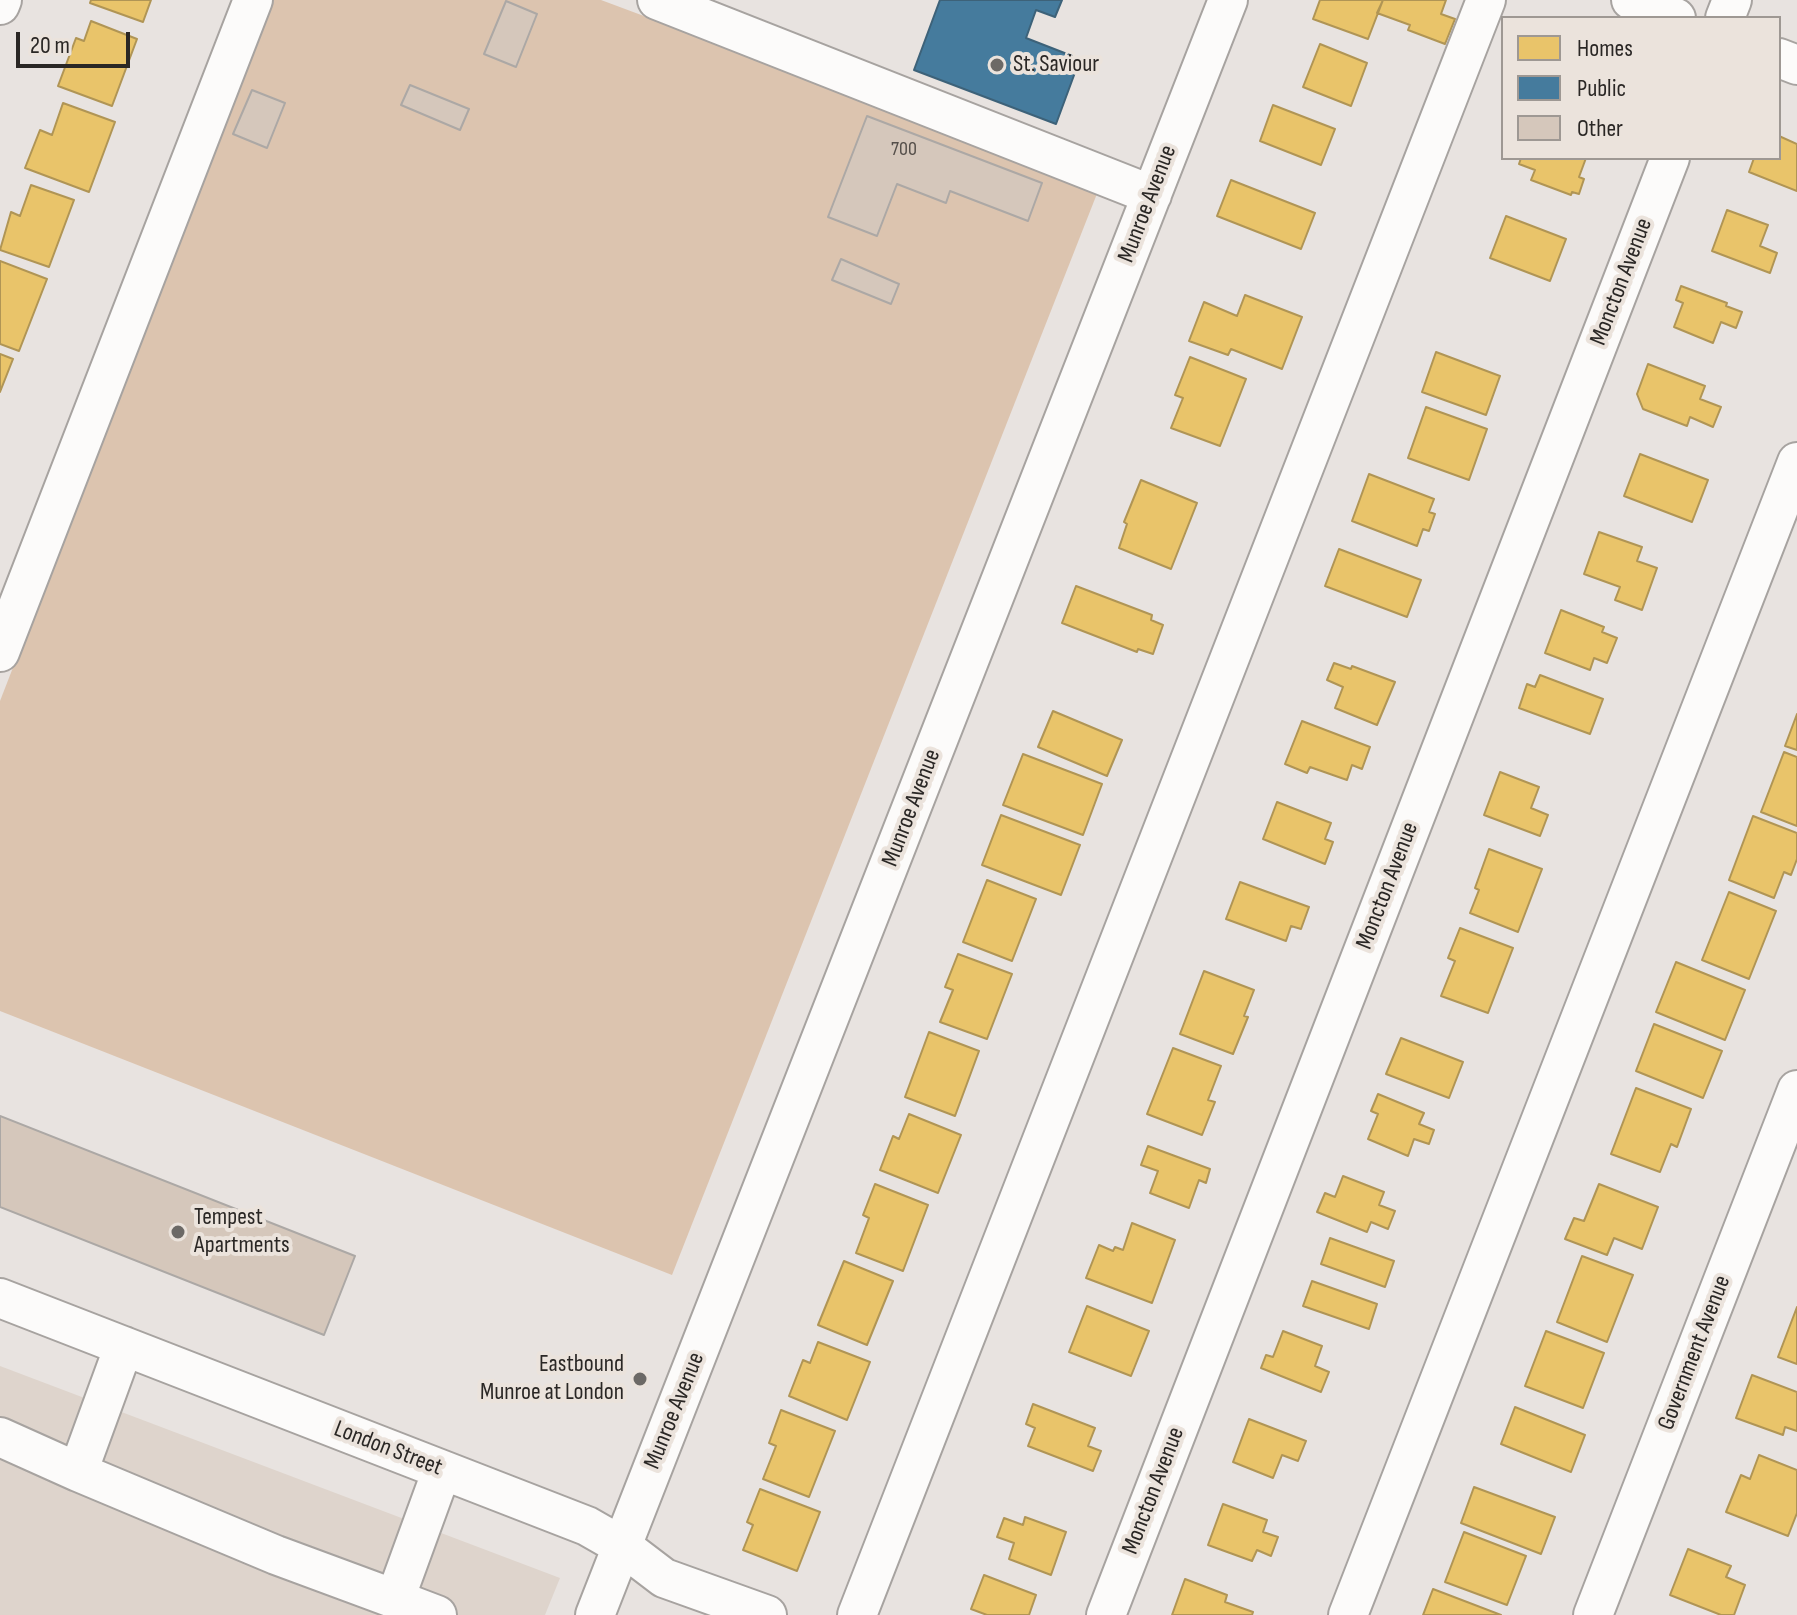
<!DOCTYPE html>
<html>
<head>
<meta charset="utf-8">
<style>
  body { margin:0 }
  #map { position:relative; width:1797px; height:1615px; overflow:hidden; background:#e8e3e0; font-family:"Sofia Sans Condensed",sans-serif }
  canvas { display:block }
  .legend { position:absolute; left:1501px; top:16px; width:280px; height:144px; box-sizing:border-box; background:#ebe3dc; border:2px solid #9e9893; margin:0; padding:10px 14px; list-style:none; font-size:24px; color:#2a2725 }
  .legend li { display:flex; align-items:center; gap:16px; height:40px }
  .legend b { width:40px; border:2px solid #9e9893 }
  .scale { position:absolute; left:16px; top:32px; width:114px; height:36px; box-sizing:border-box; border:4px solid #2a2725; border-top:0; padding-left:10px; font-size:24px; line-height:28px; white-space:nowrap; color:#2a2725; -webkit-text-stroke:6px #ebe3dc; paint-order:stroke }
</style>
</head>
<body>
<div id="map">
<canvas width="1797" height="1615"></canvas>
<ul class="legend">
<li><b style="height:22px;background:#e9c46a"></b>Homes</li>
<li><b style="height:22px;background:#457b9d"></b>Public</li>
<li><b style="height:22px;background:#d5c7bb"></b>Other</li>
</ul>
<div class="scale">20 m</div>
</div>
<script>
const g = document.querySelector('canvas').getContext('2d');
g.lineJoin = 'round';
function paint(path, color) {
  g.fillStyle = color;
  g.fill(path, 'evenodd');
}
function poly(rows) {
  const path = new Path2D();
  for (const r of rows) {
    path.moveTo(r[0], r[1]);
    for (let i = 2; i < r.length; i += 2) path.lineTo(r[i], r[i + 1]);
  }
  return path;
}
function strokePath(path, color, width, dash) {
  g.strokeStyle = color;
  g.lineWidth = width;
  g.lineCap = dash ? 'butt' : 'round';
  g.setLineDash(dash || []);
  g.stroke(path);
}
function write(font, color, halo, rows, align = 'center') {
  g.font = font + ' "Sofia Sans Condensed",sans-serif';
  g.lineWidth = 8;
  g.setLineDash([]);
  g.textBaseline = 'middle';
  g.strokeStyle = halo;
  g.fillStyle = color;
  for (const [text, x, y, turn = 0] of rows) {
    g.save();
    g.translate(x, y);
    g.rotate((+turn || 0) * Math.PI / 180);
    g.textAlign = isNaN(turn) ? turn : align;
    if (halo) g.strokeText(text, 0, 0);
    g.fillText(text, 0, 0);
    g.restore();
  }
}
paint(poly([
  [0,1366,560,1578,545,1615,0,1615]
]), '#ded4cc');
paint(poly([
  [272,0,601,0,1100,186,672,1275,0,1011,0,701]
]), '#dcc4af');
const homes = poly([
  [91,0,151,0,143,22,90,3,91,0],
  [1320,0,1383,0,1368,39,1313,19,1320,0],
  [1383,0,1446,0,1441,14,1455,19,1445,44,1408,30,1410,25,1377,13,1383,0],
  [91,21,137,39,112,106,58,86,76,38,84,41,91,21],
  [1320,44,1367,63,1351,106,1303,87,1320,44],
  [63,103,115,122,89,192,25,168,40,130,52,135,63,103],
  [1273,105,1335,129,1321,165,1260,141,1273,105],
  [1779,136,1797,144,1797,191,1749,172,1754,158,1779,158,1779,136],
  [1521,158,1586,158,1579,177,1584,179,1579,194,1572,192,1571,195,1531,180,1535,170,1519,164,1521,158],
  [1231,180,1315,213,1301,249,1217,216,1231,180],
  [31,185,74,200,49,267,0,250,11,212,20,216,31,185],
  [1727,210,1768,225,1760,246,1777,253,1770,273,1712,251,1727,210],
  [1506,216,1566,239,1550,281,1490,258,1506,216],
  [0,261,47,279,19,351,0,344,0,261],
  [1681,286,1727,303,1726,306,1742,312,1736,328,1721,322,1713,343,1674,327,1683,303,1676,300,1681,286],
  [1245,295,1302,317,1282,369,1231,349,1228,355,1189,341,1204,302,1237,316,1245,295],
  [1436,352,1500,376,1486,415,1422,392,1436,352],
  [0,354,13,359,0,392,0,354],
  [1190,357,1246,379,1220,446,1171,428,1183,398,1175,395,1190,357],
  [1648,364,1705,386,1700,399,1721,407,1713,427,1690,417,1687,426,1643,409,1637,394,1648,364],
  [1426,407,1487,429,1469,480,1408,458,1426,407],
  [1640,454,1708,480,1692,522,1624,496,1640,454],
  [1369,474,1434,499,1429,512,1435,514,1429,531,1423,529,1417,546,1352,521,1369,474],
  [1141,480,1197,503,1171,569,1119,548,1127,524,1124,522,1141,480],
  [1599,532,1642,547,1637,561,1657,568,1642,610,1615,600,1620,587,1584,574,1599,532],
  [1339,549,1421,580,1407,617,1325,586,1339,549],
  [1076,586,1152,615,1151,620,1163,625,1153,654,1138,649,1137,652,1062,623,1076,586],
  [1561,610,1604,627,1602,632,1617,638,1607,663,1594,658,1590,670,1545,653,1561,610],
  [1334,663,1351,669,1352,666,1395,682,1377,725,1335,708,1343,687,1327,680,1334,663],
  [1540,675,1603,699,1590,734,1519,708,1527,684,1535,687,1540,675],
  [1053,711,1122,740,1107,776,1038,747,1053,711],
  [1797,714,1797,750,1785,746,1797,714],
  [1302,721,1370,747,1362,769,1352,765,1347,780,1310,767,1307,773,1285,764,1302,721],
  [1784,752,1797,757,1797,826,1761,812,1784,752],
  [1023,754,1102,784,1083,835,1003,805,1023,754],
  [1500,772,1539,787,1531,808,1548,815,1540,836,1484,815,1500,772],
  [1277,802,1331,823,1325,839,1333,842,1325,864,1263,839,1277,802],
  [1001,815,1080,845,1061,895,982,865,1001,815],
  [1753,816,1797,833,1797,859,1791,875,1784,872,1774,898,1729,880,1753,816],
  [1489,849,1542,869,1518,932,1470,913,1479,890,1475,888,1489,849],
  [987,880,1036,899,1012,961,963,942,987,880],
  [1240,882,1309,907,1301,929,1291,926,1286,941,1226,919,1240,882],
  [1729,892,1776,911,1749,979,1702,960,1729,892],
  [1460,928,1513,948,1488,1013,1441,996,1455,961,1448,958,1460,928],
  [958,954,1012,974,987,1039,940,1022,953,990,945,987,958,954],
  [1676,962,1745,990,1725,1040,1656,1012,1676,962],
  [1204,971,1254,990,1244,1016,1248,1017,1233,1054,1180,1034,1204,971],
  [1654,1024,1722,1051,1703,1098,1636,1071,1654,1024],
  [929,1032,979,1051,955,1116,905,1097,929,1032],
  [1401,1038,1463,1062,1449,1098,1386,1074,1401,1038],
  [1173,1048,1221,1066,1208,1100,1215,1102,1202,1135,1147,1114,1173,1048],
  [1636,1088,1691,1109,1677,1147,1671,1144,1660,1172,1611,1154,1636,1088],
  [1378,1094,1424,1113,1419,1124,1434,1130,1429,1144,1414,1139,1408,1156,1368,1139,1378,1114,1371,1111,1378,1094],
  [909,1114,961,1135,938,1193,880,1170,893,1136,899,1139,909,1114],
  [1148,1146,1210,1169,1206,1183,1199,1180,1189,1208,1150,1193,1158,1171,1141,1165,1148,1146],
  [1343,1176,1384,1192,1379,1205,1395,1211,1388,1229,1371,1222,1367,1232,1317,1212,1325,1193,1335,1197,1343,1176],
  [875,1184,928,1205,903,1271,856,1253,869,1218,863,1215,875,1184],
  [1599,1184,1658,1207,1642,1249,1614,1238,1607,1255,1565,1239,1574,1218,1584,1221,1599,1184],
  [1132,1223,1175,1240,1152,1303,1086,1278,1099,1245,1113,1251,1115,1247,1123,1250,1132,1223],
  [1330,1238,1394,1261,1385,1287,1321,1264,1330,1238],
  [1582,1256,1633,1275,1607,1342,1557,1322,1582,1256],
  [844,1261,893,1281,867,1345,818,1325,844,1261],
  [1312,1281,1377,1304,1369,1329,1303,1306,1312,1281],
  [1087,1306,1149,1331,1131,1376,1069,1352,1087,1306],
  [1797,1307,1797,1364,1778,1357,1797,1307],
  [1283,1331,1322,1346,1315,1366,1329,1372,1321,1392,1261,1368,1266,1355,1273,1357,1283,1331],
  [1546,1331,1604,1353,1583,1408,1525,1386,1546,1331],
  [818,1342,870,1362,847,1420,789,1396,803,1360,810,1363,818,1342],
  [1752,1375,1797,1392,1797,1431,1785,1427,1783,1435,1736,1418,1752,1375],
  [1033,1404,1095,1428,1088,1446,1101,1451,1093,1471,1028,1446,1035,1428,1026,1424,1033,1404],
  [1515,1407,1585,1435,1571,1472,1501,1444,1515,1407],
  [781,1410,835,1431,809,1497,763,1479,776,1446,769,1443,781,1410],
  [1249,1419,1306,1441,1298,1461,1282,1455,1273,1478,1233,1462,1249,1419],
  [1759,1455,1797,1470,1797,1513,1788,1536,1726,1512,1741,1475,1750,1479,1759,1455],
  [1474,1487,1555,1517,1541,1554,1461,1523,1474,1487],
  [760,1489,820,1512,797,1571,743,1550,753,1525,747,1522,760,1489],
  [1223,1504,1267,1520,1263,1532,1278,1537,1271,1556,1257,1550,1252,1561,1208,1545,1223,1504],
  [1025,1517,1066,1532,1051,1575,1009,1559,1014,1543,997,1537,1004,1518,1023,1525,1025,1517],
  [1464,1532,1526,1556,1507,1605,1445,1582,1464,1532],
  [1688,1549,1731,1566,1726,1577,1745,1585,1734,1615,1721,1615,1670,1595,1688,1549],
  [984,1575,1036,1595,1029,1615,987,1615,971,1609,984,1575],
  [1185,1579,1227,1595,1225,1602,1253,1612,1252,1615,1172,1615,1185,1579],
  [1433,1589,1501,1615,1423,1615,1433,1589]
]);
paint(homes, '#e9c46a');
strokePath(homes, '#b09555', 2);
const public = poly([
  [940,0,1062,0,1055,17,1036,10,1026,38,1080,59,1056,124,914,70,940,0]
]);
paint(public, '#457b9d');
strokePath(public, '#3d6279', 2);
const building = poly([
  [506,1,537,14,516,67,484,54,506,1],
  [410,85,469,109,460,130,401,105,410,85],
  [252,90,285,103,267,148,233,134,252,90],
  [867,116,1042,183,1028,221,950,191,946,203,897,184,877,236,828,217,867,116],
  [841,259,899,284,891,304,832,280,841,259],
  [0,1116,355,1256,324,1335,0,1207,0,1116]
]);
paint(building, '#d5c7bb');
strokePath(building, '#aca8a5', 2);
const minor = poly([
  [657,0,1152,195],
  [1631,0,1676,18],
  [0,5,2,0],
  [1725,18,1732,0],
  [1779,58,1797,65],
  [0,652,253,0],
  [0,1298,587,1526,622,1546,664,1578,767,1615],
  [124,1346,78,1472,276,1555,395,1599,442,1470],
  [0,1437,78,1472],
  [395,1599,437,1615],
  [595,1615,1228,0],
  [857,1615,1486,0],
  [1106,1615,1670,158],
  [1348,1615,1797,462],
  [1593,1615,1797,1090]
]);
strokePath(minor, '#a7a3a0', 42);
strokePath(minor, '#fcfbfa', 38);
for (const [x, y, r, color] of [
  [997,65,8,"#6c6966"],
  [178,1232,8,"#6c6966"],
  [640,1379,8,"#6c6966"]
]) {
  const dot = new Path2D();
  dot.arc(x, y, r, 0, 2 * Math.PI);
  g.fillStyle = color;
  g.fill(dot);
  strokePath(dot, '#ebe3dc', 3);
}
write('20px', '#554f4a', null, [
  ["700",904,150]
]);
write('24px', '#2a2725', '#ebe3dc', [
  ["St. Saviour",1013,65],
  ["Tempest",194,1218],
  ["Apartments",194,1246],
  ["Eastbound",624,1365,"right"],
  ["Munroe at London",624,1393,"right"]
], 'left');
write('24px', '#2a2725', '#ebe3dc', [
  ["Munroe Avenue",1148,204,-69],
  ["Moncton Avenue",1622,282,-69],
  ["Munroe Avenue",912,808,-69],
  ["Moncton Avenue",1388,886,-69],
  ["Government Avenue",1695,1353,-69],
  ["Munroe Avenue",675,1411,-68],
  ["London Street",388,1449,21],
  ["Moncton Avenue",1154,1491,-69]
]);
</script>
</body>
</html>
